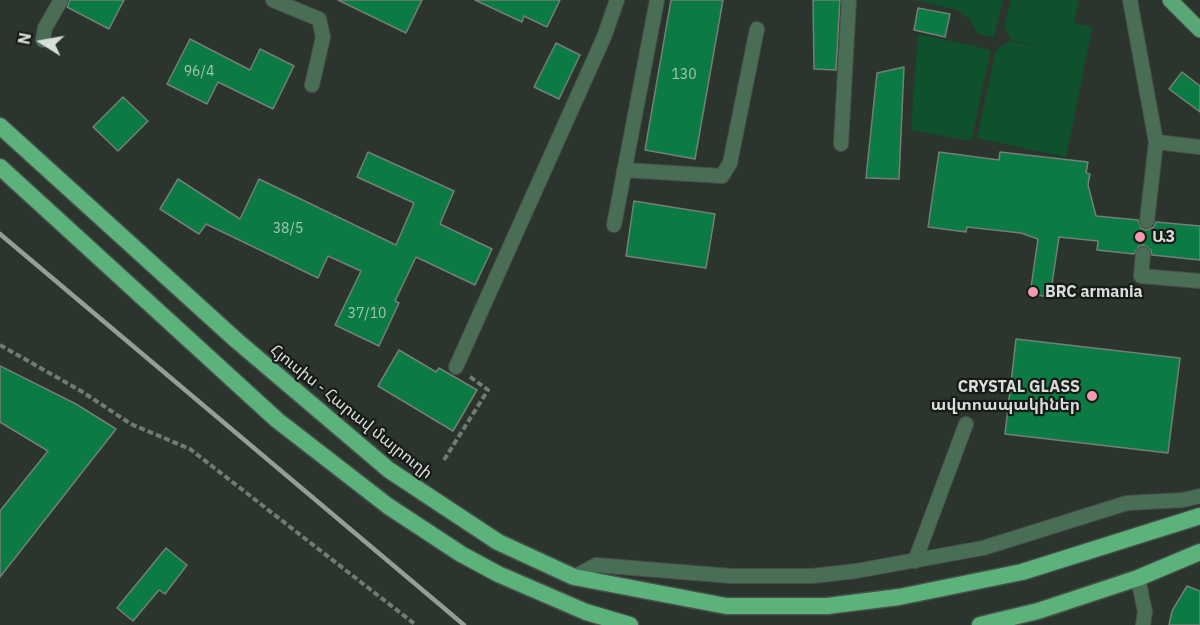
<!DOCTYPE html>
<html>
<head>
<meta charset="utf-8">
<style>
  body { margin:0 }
  #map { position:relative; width:1200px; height:625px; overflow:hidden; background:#2b352e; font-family:"IBM Plex Sans",sans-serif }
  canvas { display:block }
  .north { position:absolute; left:12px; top:12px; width:60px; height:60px; -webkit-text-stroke:4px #171b18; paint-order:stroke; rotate:281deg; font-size:16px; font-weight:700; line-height:24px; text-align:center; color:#d8deda }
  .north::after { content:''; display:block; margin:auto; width:21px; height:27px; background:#d8deda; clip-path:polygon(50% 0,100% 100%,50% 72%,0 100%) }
</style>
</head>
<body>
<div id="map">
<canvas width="1200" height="625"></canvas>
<div class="north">N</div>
</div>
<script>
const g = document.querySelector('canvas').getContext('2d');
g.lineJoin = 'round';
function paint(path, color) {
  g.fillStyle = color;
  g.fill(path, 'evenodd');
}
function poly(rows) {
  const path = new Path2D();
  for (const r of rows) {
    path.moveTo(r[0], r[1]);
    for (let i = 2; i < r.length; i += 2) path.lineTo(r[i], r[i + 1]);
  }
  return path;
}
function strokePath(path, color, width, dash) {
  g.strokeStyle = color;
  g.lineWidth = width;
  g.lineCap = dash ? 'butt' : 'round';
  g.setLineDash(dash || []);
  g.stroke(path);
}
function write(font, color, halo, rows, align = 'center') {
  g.font = font + ' "IBM Plex Sans","Noto Sans Armenian",sans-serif';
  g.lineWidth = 4.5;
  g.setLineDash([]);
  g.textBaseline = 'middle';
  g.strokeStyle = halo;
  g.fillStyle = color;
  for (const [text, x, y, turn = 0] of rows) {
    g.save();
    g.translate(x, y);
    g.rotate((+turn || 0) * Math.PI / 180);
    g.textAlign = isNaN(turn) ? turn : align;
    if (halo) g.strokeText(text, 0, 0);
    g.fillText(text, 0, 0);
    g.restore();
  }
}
paint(poly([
  [916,0,1003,0,994,37,978,34,969,18,957,10],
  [1011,0,1079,0,1074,23,1092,27,1066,157,977,138,996,50,1010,41,1050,49,1012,40,1004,28],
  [918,34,991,50,971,141,911,130]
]), '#0f512c');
const building = poly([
  [70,0,124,0,109,29,67,7,70,0],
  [338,0,422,0,406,33,338,0],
  [475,0,560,0,547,27,524,16,522,22,475,0],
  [671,0,723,0,695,159,645,150,671,0],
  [813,0,840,0,836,70,814,69,813,0],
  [918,8,950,14,945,37,914,30,918,8],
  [190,39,250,70,260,49,294,66,273,109,218,82,207,104,167,84,190,39],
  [556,43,580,55,559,99,534,87,556,43],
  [904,67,899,179,866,178,877,73,904,67],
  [1182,72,1200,86,1200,112,1169,89,1182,72],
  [123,97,148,121,118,151,93,127,123,97],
  [368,152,454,191,440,224,492,249,475,285,416,257,395,301,399,303,379,346,335,325,361,271,328,256,318,278,206,224,199,234,160,209,178,179,240,219,259,179,396,245,414,203,357,177,368,152],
  [939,152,999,160,1000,152,1088,162,1086,173,1090,174,1088,185,1096,216,1138,220,1141,228,1147,230,1154,227,1156,222,1200,226,1200,260,1152,255,1151,250,1144,245,1139,246,1134,254,1097,250,1098,241,1059,237,1050,297,1030,294,1038,239,1021,233,967,227,966,232,928,227,939,152],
  [634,201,715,214,706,268,626,256,634,201],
  [1016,339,1180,358,1168,453,1005,434,1016,339],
  [399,350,436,372,439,368,477,390,453,431,378,386,399,350],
  [0,366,76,404,116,429,0,577,0,511,48,451,0,422,0,366],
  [166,548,187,565,165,594,159,590,133,621,117,608,166,548],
  [1187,586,1200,591,1200,625,1169,625,1172,611,1187,586]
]);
paint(building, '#0b7b43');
strokePath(building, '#747f77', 1.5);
const service = poly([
  [273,0,319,19,323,37,312,85],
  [1130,0,1156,142,1147,221],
  [43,40,45,28,61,0],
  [1156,142,1200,147],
  [841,144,849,0],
  [624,170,722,176,730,163,757,29],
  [614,225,657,0],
  [1143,254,1141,276,1200,281],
  [456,367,604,37,617,0],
  [915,561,966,424],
  [574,577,596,565,731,576,812,576,856,571,983,548,1127,503,1183,500,1200,496],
  [1138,578,1145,612,1143,625]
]);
const primary = poly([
  [1170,0,1200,30]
]);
const trunk = poly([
  [0,126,236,340,389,470,498,542,574,577,726,606,827,606,899,597,1022,572,1200,516],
  [0,167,277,420,388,506,461,554,498,574,586,612,630,625],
  [980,625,1038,611,1138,578,1200,552]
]);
strokePath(service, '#47504a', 16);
strokePath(primary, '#47504a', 17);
strokePath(trunk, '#47504a', 19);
strokePath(poly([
  [0,345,81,391,131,424,190,449,416,625],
  [444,460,488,390,469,376]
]), '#717a74', 4, [6, 3]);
strokePath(service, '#4a6e55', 14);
strokePath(primary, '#5aa775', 15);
strokePath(trunk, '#5cb27b', 16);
strokePath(poly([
  [0,234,464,625]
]), '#959d97', 4.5);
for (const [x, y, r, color] of [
  [1140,237,6,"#f29ab0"],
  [1033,292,6,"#f29ab0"],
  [1092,396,6,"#f29ab0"]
]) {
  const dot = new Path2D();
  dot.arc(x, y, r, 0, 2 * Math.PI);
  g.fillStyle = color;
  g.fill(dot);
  strokePath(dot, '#171b18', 2);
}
write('14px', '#a5c5b4', null, [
  ["96/4",199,72],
  ["130",684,75],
  ["38/5",288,229],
  ["37/10",367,314]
]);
write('bold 16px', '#d8deda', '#171b18', [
  ["Ա3",1152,237],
  ["BRC armania",1045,292],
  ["CRYSTAL GLASS",1080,387,"right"],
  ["ավտոապակիներ",1080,405,"right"]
], 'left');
write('16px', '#d8deda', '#171b18', [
  ["Հյուսիս - Հարավ մայրուղի",351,412,39]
]);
</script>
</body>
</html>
